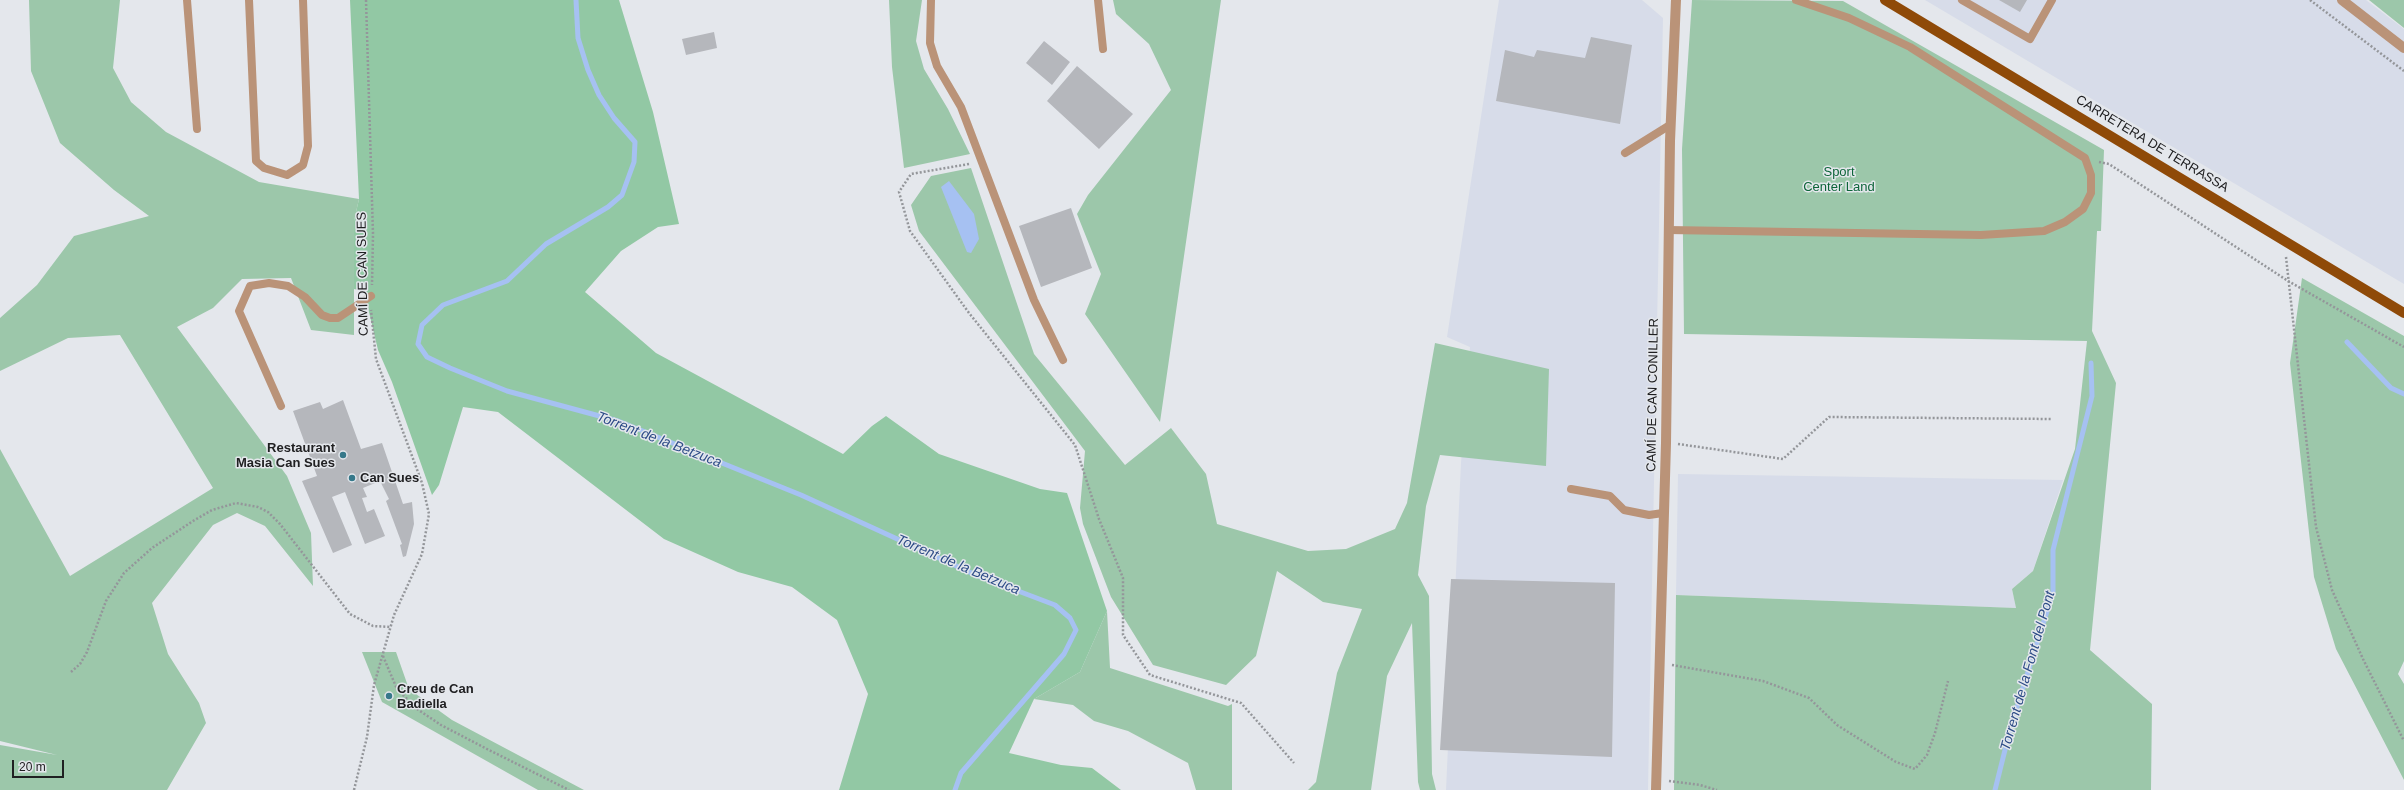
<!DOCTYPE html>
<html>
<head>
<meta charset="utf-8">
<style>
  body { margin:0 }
  #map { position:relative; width:2404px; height:790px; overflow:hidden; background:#e4e7ec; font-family:Arial,sans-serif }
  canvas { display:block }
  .scale { position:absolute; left:12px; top:760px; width:52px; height:18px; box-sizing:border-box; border:2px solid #202022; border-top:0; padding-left:5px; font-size:12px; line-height:14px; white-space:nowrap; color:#202022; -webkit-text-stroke:3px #e4e7ec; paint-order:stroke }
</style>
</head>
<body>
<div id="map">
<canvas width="2404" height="790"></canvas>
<div class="scale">20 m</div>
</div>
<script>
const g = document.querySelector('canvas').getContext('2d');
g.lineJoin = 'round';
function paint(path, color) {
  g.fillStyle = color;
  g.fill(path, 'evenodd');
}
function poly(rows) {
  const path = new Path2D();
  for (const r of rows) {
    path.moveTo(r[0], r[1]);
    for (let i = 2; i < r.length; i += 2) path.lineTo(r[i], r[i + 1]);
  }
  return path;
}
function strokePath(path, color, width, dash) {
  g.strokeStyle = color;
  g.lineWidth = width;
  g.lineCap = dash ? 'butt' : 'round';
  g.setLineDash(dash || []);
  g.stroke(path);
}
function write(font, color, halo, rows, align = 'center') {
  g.font = font + ' Arial,sans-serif';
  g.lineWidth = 3;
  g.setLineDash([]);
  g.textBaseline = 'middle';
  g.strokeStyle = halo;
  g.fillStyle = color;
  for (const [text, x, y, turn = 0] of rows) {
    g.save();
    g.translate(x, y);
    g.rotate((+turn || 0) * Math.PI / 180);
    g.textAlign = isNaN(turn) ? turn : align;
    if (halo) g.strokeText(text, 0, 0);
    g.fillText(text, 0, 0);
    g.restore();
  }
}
paint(poly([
  [1499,0,1642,0,1663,18,1648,790,1446,790,1461,463,1470,347,1447,337],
  [1925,0,2366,0,2404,29,2404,284],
  [1678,474,2063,480,2033,571,2012,589,2016,608,1676,595]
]), '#d7dce9');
paint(poly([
  [29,0,120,0,113,68,131,102,166,132,259,182,359,199,354,221,354,335,311,330,291,278,242,279,213,308,177,327,287,476,311,533,313,586,265,526,237,513,213,525,152,603,168,654,199,703,206,723,167,790,0,790,0,745,57,755,0,741,0,449,70,576,213,488,120,335,68,338,0,371,0,318,37,285,74,236,149,216,114,190,60,143,31,71],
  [889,0,922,0,916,41,924,69,948,109,970,154,904,168,892,67],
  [1113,0,1221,0,1160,422,1085,314,1101,274,1077,214,1088,195,1171,90,1149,44,1116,14],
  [1692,0,1843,1,2104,150,2101,231,2097,231,2092,331,2116,383,2090,650,2152,704,2151,790,1674,790,1676,595,2016,608,2012,589,2033,571,2075,449,2087,341,1684,334,1682,149],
  [2369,0,2404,0,2404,28],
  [971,168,1034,354,1125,465,1171,428,1206,474,1217,524,1308,551,1346,549,1395,529,1407,503,1435,343,1549,369,1546,466,1440,455,1426,506,1418,575,1429,596,1432,774,1436,790,1420,790,1418,782,1412,623,1387,676,1371,790,1308,790,1316,782,1337,673,1362,609,1323,602,1277,571,1256,656,1226,685,1153,665,1111,597,1083,524,1080,508,1085,451,919,231,911,205,931,176],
  [2302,278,2404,336,2404,661,2398,674,2404,684,2404,780,2336,649,2314,577,2290,363],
  [1107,611,1110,668,1228,706,1232,704,1232,790,1196,790,1188,763,1128,731,1094,721,1073,705,1034,699,1080,672],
  [362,652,396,652,409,689,452,720,584,790,538,790,382,702]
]), '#9cc7aa');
paint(poly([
  [350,0,619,0,653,112,679,224,658,227,621,251,585,292,656,353,843,454,872,426,886,416,939,454,1040,489,1067,493,1107,611,1080,672,1034,699,1009,753,1061,765,1092,768,1121,790,839,790,868,694,837,620,792,587,738,572,664,539,498,412,463,407,439,485,432,495,392,382,378,350,364,291,354,289,354,221,359,199]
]), '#92c8a4');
paint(poly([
  [949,181,974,214,979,239,971,253,967,252,941,187]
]), '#a6c1f2');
strokePath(poly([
  [576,0,578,38,588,70,599,95,614,118,635,142,634,162,622,195,608,207,546,244,507,281,443,305,422,325,418,344,427,357,450,368,507,391,618,421,801,495,976,575,1055,605,1070,618,1076,630,1064,654,961,773,955,790],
  [2347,342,2391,388,2404,394],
  [1995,790,2011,726,2053,592,2053,550,2092,396,2091,363]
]), '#a6c1f2', 5);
paint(poly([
  [1999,0,2027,0,2020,12],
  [714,32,717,48,686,55,682,39],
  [1591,37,1632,45,1620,124,1496,101,1505,50,1534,57,1537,50,1585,58],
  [1044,41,1070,62,1052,85,1026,63],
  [1077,66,1133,114,1099,149,1047,101],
  [1071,208,1092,268,1041,287,1019,226],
  [343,400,361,449,382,443,403,504,412,502,414,524,406,556,403,557,400,545,402,544,386,501,389,499,380,481,363,488,367,497,362,498,367,512,374,509,385,536,365,544,345,492,332,497,352,545,333,553,302,481,317,476,293,411,320,402,323,409],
  [1451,579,1615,583,1612,757,1440,750]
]), '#b5b7bc');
strokePath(poly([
  [366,0,373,234,372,285],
  [2310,0,2404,71],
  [2099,162,2109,164,2288,281,2404,347],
  [969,164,911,174,899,192,910,231,969,313,1075,445,1099,519,1123,578,1123,635,1150,675,1241,703,1294,763],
  [2286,257,2316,527,2332,590,2363,659,2404,741],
  [1678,444,1783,459,1829,417,2052,419],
  [383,656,397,689,417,709,441,725,487,749,569,790],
  [1672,665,1763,681,1809,698,1837,725,1896,762,1915,769,1927,755,1935,733,1948,681],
  [71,672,80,664,87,652,106,601,124,573,152,548,193,521,212,510,236,503,258,507,268,512,280,524,350,614,373,626,390,627],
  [1669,781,1700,785,1717,790],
  [354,790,367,737,374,685,394,615,422,554,429,514,422,483,376,359,371,310]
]), '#94969a', 2.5, [2, 2]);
strokePath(poly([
  [187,0,197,129],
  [249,0,256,161,264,168,287,175,303,165,308,146,303,0],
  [931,0,930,43,937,66,961,107,1034,300,1063,360],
  [1098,0,1103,49],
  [1962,0,2030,39,2052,0],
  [1625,153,1670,125],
  [1668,230,1981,235,2044,231,2065,222,2083,209,2091,193,2091,175,2085,158,1910,47,1849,18,1796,0],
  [281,406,239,311,250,286,269,283,288,286,305,297,322,315,330,318,338,318,371,296],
  [1571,489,1610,496,1624,510,1649,515,1663,513]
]), '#ba9378', 8);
strokePath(poly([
  [1656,790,1666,443,1670,141,1676,0]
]), '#ba9378', 10);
strokePath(poly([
  [2342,0,2404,48]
]), '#ba9378', 10);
strokePath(poly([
  [1885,0,2404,313]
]), '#8f4a08', 10);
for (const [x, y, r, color] of [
  [343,455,4,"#36788a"],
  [352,478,4,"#36788a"],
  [389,696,4,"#36788a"]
]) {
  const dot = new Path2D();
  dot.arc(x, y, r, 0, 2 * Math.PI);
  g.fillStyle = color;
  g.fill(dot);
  strokePath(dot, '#e4e7ec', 1.5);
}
write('13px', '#202022', '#e4e7ec', [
  ["CARRETERA DE TERRASSA",2152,144,31],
  ["CAMÍ DE CAN SUES",363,274,-91],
  ["CAMÍ DE CAN CONILLER",1653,395,-89]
]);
write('13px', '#0d6539', '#e4e7ec', [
  ["Sport",1839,172],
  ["Center Land",1839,187]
]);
write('bold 13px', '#202022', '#e4e7ec', [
  ["Restaurant",335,448,"right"],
  ["Masia Can Sues",335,463,"right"],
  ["Can Sues",360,478],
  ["Creu de Can",397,689],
  ["Badiella",397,704]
], 'left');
write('italic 14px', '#2d4c87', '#e4e7ec', [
  ["Torrent de la Betzuca",659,440,21],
  ["Torrent de la Betzuca",958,565,23],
  ["Torrent de la Font del Pont",2028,671,-74]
]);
</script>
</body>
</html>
